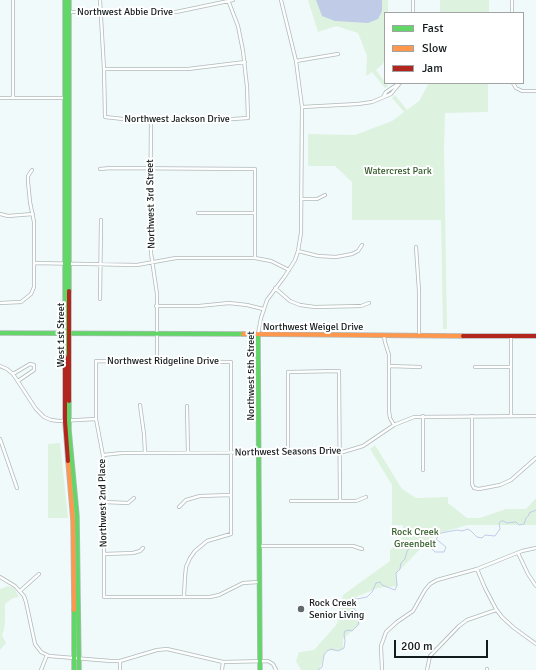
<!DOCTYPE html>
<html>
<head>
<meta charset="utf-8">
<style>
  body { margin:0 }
  #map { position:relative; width:536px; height:670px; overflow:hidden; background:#f1fafb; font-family:Signika,sans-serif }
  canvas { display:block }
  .legend { position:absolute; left:384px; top:12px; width:140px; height:72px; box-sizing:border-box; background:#fff; border:1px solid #a1a4a4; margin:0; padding:5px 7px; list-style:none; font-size:12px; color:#141b1c }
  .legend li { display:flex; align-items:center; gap:8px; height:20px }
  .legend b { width:20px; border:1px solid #a1a4a4 }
  .scale { position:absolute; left:394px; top:640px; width:94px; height:18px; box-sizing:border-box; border:2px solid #141b1c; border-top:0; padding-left:5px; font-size:12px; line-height:14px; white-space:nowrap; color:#141b1c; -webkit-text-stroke:3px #fff; paint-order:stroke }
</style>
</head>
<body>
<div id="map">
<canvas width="536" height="670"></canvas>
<ul class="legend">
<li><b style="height:5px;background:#63d668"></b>Fast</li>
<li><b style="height:5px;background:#ff974d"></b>Slow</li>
<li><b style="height:5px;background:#b3261e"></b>Jam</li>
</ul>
<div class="scale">200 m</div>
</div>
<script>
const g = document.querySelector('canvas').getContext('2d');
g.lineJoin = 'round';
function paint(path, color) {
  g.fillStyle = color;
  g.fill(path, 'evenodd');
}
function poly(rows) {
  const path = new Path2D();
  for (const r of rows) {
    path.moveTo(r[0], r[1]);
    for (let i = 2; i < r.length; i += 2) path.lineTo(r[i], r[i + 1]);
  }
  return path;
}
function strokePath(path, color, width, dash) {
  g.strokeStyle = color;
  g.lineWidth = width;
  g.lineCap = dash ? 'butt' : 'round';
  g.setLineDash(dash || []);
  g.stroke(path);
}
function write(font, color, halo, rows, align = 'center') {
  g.font = font + ' Signika,sans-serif';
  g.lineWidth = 4;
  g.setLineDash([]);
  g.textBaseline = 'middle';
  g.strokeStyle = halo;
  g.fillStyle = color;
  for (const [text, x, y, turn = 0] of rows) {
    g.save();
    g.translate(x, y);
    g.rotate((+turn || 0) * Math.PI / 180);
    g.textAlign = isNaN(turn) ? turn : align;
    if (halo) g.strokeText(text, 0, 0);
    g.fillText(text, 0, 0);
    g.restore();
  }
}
paint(poly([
  [308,0,388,0,388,13,385,13,385,57,383,64,376,70,388,86,385,88,372,72,366,76,367,56,358,33,336,26,318,32],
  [440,0,489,0,489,13,440,13],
  [429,83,488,83,488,112,445,113,444,147,447,329,443,329,441,220,352,220,352,182,335,166,308,166,308,134,355,135,392,121,404,112,392,98,395,95,407,110,419,101],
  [60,443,68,518,48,518,48,444],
  [375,445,402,489,416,498,448,497,448,503,467,518,480,518,506,509,526,509,536,498,536,525,467,525,437,534,427,542,396,574,398,586,378,588,351,599,360,624,343,639,343,650,326,651,319,670,301,670,296,661,299,652,314,650,337,624,343,595,390,561,390,550,403,537,403,525,392,525,392,485,370,449],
  [8,586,14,588,19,597,13,598,5,604,5,621,4,630,2,635,6,643,0,650,0,589]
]), '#def2e0');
paint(poly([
  [316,0,382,0,382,11,378,19,368,23,335,21,322,16]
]), '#c0cbe8');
strokePath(poly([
  [318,670,322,667,324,655,327,651,331,649,338,651,344,648,345,641,344,634,345,631,349,630,352,631,358,625,360,616,351,605,350,602,351,598,357,599,367,597,372,592,376,583,380,582,382,585,395,590,397,585,396,573,400,569,401,563,405,559,407,551,412,546,416,545,429,546,435,552,444,552,446,547,436,539,441,533,457,530,462,531,468,529,471,531,477,537,482,538,485,535,495,536,500,529,499,523,501,521,504,521,506,523,516,522,519,525,524,524,526,518,529,515,529,513,536,510]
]), '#c0cbe8', 1);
const street = poly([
  [100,0,104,69,105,117,132,120,172,121,203,121,248,118,247,87,243,51,238,26,228,0],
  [512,0,512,13],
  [65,12,176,12,233,0],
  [413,13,413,0],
  [296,61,338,54],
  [104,69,188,69,245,62],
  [513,83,516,88,522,91,536,91],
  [383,97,386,92,398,84],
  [0,98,69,98],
  [13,98,13,0],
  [302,107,358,104,372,102,391,94,400,83],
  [151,121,150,231,151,253,157,294,157,361],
  [100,169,111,168,255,169,255,258],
  [302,199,317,199,325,195],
  [198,213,255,213],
  [0,214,8,216,33,214],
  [416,247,419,291,419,335],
  [298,251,318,256,336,257,352,254,358,251,362,245],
  [35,263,137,265,176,258,255,258,271,261,289,270],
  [275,288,290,301,300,305,315,307,361,306,369,303],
  [100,299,101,220],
  [0,303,21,302,31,294,34,287,34,222,30,202,28,182,28,176,32,170],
  [156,306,199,306,229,303,247,305,263,309],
  [258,334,261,318,267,300,285,276,295,260,298,251,301,233,302,107,296,61,281,0],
  [384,336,385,342,389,355,389,411,390,418,394,425],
  [511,336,511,416],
  [0,366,7,369,13,374,36,409,44,417,51,420,59,421,96,419],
  [389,366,420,367],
  [475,367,511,367],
  [13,374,30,364,34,365,34,370,18,381],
  [140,405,144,434,145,453],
  [187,406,188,453],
  [472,416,472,484,474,488,479,489,500,485,511,480,536,458],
  [0,439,17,488],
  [288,453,288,372,339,371,340,501],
  [103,455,122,453,343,452,363,446,394,425,414,417,536,416],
  [423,470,423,416],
  [291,501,356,501,366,497],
  [104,502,128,503,134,498],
  [179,507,186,500,200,496,231,495],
  [259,546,353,546,362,549],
  [518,553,528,574,536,586],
  [104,554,133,553,140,551,143,548],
  [477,569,485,588,496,609,502,617,514,628,536,644],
  [0,577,15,586,24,596,26,602,35,644,41,652,49,656,111,661,120,661,157,650,167,649,223,662,268,661,273,664,276,670],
  [20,591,39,574],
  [184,596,185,577,186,567,190,558,195,551,207,541,231,534,231,362,96,361,96,419,104,461,104,597,210,597,219,595,243,583,259,582],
  [120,661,120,670],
  [487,669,487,670],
  [41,670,47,655],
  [222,670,223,662],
  [382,670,381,646,386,632,397,622,413,611,425,590,430,584,437,580,477,569,522,551,536,548],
  [427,670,430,656,459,626,467,620,496,610]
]);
const fast = poly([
  [65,0,65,357],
  [69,0,69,291],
  [0,333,243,334],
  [258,335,260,670],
  [69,401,69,430,77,516,79,670],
  [74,610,74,670]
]);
const slow = poly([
  [243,334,463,336],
  [68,461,73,521,74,610]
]);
const jam = poly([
  [69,291,69,401],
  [463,336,536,336],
  [65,357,65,421,68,461]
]);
strokePath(street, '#b1b9ba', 4);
strokePath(fast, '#b1b9ba', 5.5);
strokePath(slow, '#b1b9ba', 5.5);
strokePath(jam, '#b1b9ba', 5.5);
strokePath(street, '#fdfefe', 2.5);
strokePath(fast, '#63d668', 4);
strokePath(slow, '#ff974d', 4);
strokePath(jam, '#b3261e', 4);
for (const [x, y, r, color] of [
  [301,609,4,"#61696a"]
]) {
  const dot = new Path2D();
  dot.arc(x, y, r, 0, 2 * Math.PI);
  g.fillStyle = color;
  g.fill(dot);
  strokePath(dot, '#fff', 1.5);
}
write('10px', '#141b1c', '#fff', [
  ["Northwest Abbie Drive",125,12],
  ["Northwest Jackson Drive",177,119],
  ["Northwest 3rd Street",151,204,-91],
  ["Northwest Weigel Drive",313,327],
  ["West 1st Street",61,335,-90],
  ["Northwest Ridgeline Drive",163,361],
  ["Northwest 5th Street",251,376,-90],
  ["Northwest Seasons Drive",288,452,-1],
  ["Northwest 2nd Place",103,503,-91]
]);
write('10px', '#335c2a', '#fff', [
  ["Watercrest Park",398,171],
  ["Rock Creek",415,532],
  ["Greenbelt",415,544]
]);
write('10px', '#141b1c', '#fff', [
  ["Rock Creek",309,603],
  ["Senior Living",309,615]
], 'left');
</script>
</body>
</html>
